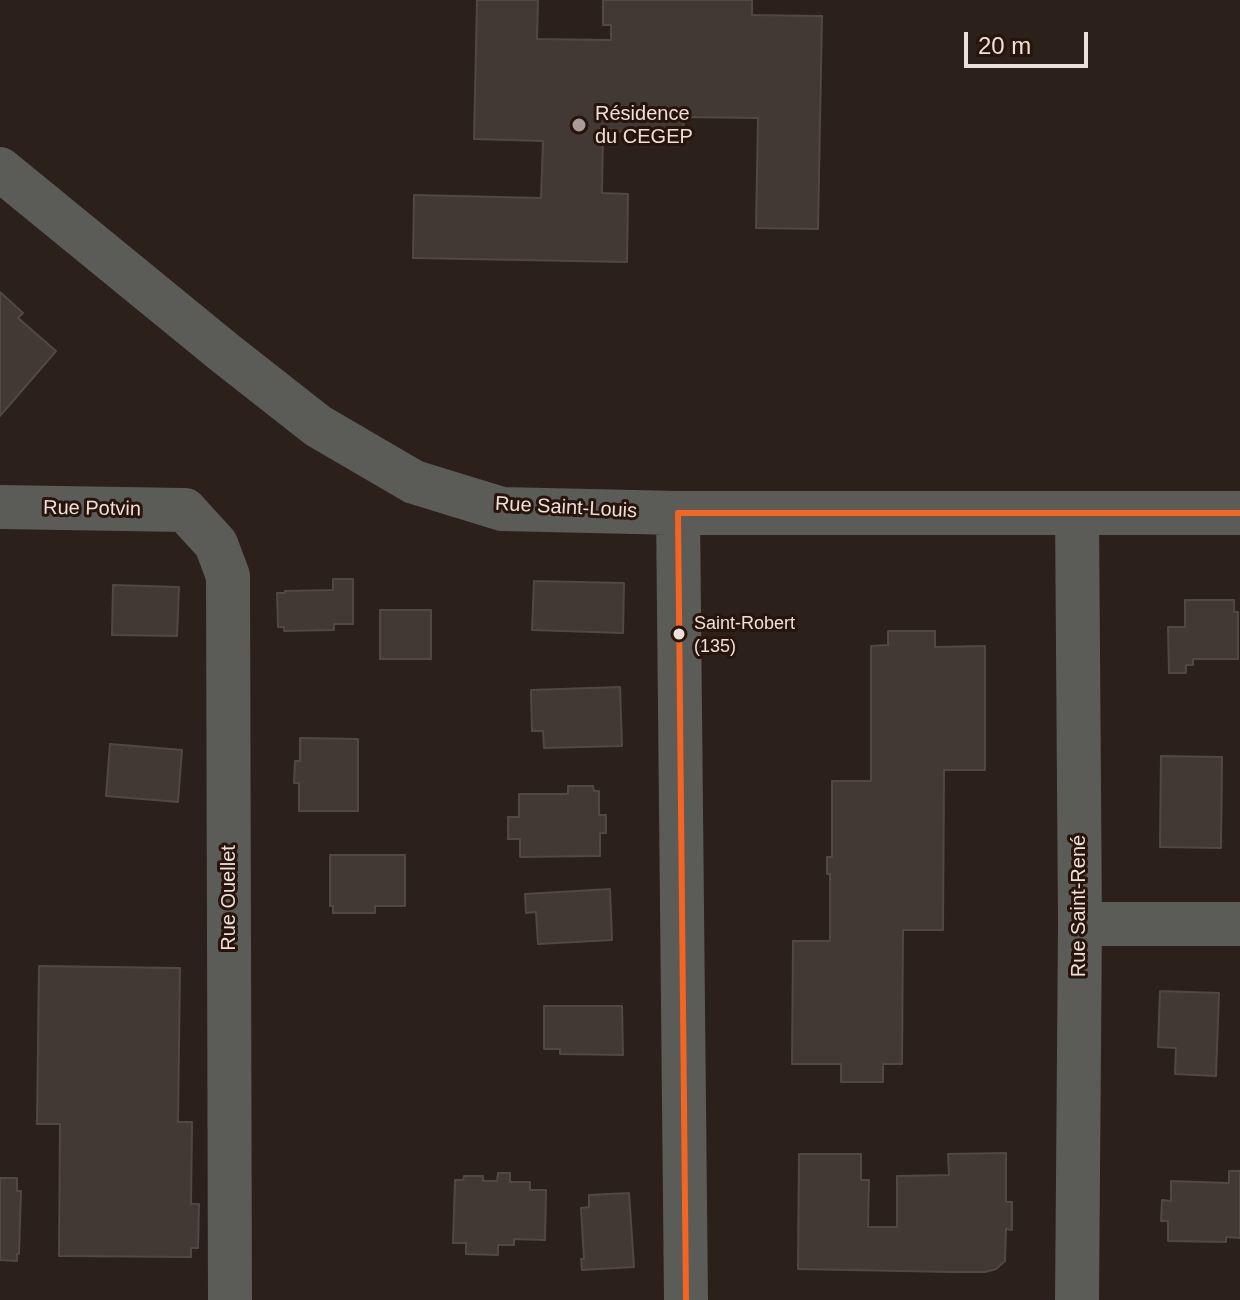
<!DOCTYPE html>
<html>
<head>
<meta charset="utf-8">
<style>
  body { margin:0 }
  #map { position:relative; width:1240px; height:1300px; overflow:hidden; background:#2b201a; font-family:Helvetica,sans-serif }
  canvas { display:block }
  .scale { position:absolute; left:964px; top:32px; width:124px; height:36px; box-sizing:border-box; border:4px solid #eddfd9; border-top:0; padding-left:10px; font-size:24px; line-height:28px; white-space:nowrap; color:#eddfd9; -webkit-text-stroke:6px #27140b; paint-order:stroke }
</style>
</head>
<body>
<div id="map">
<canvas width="1240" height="1300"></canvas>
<div class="scale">20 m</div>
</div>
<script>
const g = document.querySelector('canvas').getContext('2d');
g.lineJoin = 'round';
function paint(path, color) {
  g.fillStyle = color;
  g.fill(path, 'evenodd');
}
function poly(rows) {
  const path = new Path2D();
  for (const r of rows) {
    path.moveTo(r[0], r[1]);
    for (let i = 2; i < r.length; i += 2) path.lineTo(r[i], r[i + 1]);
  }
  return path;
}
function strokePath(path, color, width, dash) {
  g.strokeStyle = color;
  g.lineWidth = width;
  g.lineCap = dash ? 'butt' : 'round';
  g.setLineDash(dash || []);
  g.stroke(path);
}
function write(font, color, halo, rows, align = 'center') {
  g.font = font + ' Helvetica,sans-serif';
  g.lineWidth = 6;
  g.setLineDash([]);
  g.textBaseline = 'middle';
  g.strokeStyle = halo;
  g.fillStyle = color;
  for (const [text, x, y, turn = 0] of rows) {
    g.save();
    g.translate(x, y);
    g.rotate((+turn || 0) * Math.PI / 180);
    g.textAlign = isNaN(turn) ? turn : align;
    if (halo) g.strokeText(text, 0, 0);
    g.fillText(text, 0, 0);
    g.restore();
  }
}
const building = poly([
  [477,0,538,0,537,39,611,40,611,25,603,25,603,0,752,0,752,15,822,16,818,229,756,228,758,118,684,117,683,133,603,131,602,193,628,194,627,262,413,258,414,195,541,198,543,141,474,139,477,0],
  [0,292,23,313,18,318,56,351,0,416,0,292],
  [333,579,353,579,353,624,334,624,334,630,284,631,284,627,278,627,277,593,285,593,285,591,333,590,333,579],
  [534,581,624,583,623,633,532,630,534,581],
  [113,585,179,587,177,636,112,635,113,585],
  [1185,600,1234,600,1234,612,1238,612,1238,659,1193,659,1193,665,1186,665,1186,673,1169,673,1168,627,1185,627,1185,600],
  [380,610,431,610,431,659,380,659,380,610],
  [888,631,935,631,935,647,985,646,985,770,944,770,943,930,903,930,902,1064,883,1064,883,1082,841,1082,841,1064,792,1064,793,941,830,941,830,874,827,874,827,857,832,857,832,781,871,781,871,646,888,645,888,631],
  [620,687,622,746,544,748,543,731,532,731,531,690,620,687],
  [300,738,358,739,358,811,299,811,299,783,294,783,295,761,300,761,300,738],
  [110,744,182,750,178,802,106,796,110,744],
  [1161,756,1222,757,1221,848,1160,847,1161,756],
  [568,786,593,786,594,791,599,791,599,815,606,815,606,833,600,833,600,856,520,857,520,839,508,839,508,817,519,817,519,794,568,794,568,786],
  [330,855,405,855,405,906,375,906,375,913,333,913,333,906,330,906,330,855],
  [610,889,612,940,538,944,536,912,526,913,525,894,610,889],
  [39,966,180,968,178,1122,192,1122,191,1204,199,1204,198,1248,191,1248,191,1257,59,1256,60,1124,37,1124,39,966],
  [1160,991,1219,993,1216,1076,1175,1074,1176,1048,1158,1047,1160,991],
  [544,1006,622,1006,623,1055,560,1054,560,1049,544,1049,544,1006],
  [1006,1153,1006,1202,1012,1202,1012,1230,1006,1229,1005,1261,996,1269,985,1272,953,1272,798,1269,799,1154,861,1154,861,1180,869,1180,868,1227,897,1227,897,1176,949,1175,948,1154,1006,1153],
  [1229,1171,1240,1171,1240,1238,1226,1237,1226,1242,1168,1241,1168,1221,1161,1221,1162,1200,1171,1201,1171,1181,1229,1183,1229,1171],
  [498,1173,510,1173,510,1182,530,1182,530,1190,546,1190,545,1240,514,1239,514,1245,498,1245,498,1255,466,1254,466,1243,453,1243,455,1180,463,1180,464,1176,483,1176,483,1181,497,1181,498,1173],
  [0,1178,17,1178,17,1191,21,1191,19,1254,17,1254,17,1261,0,1260,0,1178],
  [629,1193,634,1267,582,1270,581,1259,584,1259,581,1208,589,1207,589,1195,629,1193]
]);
paint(building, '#423934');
strokePath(building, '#524843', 2);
strokePath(poly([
  [0,169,225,353,318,426,414,482,502,509,678,513,1240,513],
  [0,507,185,510,216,544,228,576,230,1300],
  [678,513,686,1300],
  [1080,924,1240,924],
  [1077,1300,1080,924,1077,513]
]), '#5b5b57', 44);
strokePath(poly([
  [686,1300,678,513,1240,513]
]), '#f26522', 6);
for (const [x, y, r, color] of [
  [579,125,8,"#a99c96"],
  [679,634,7,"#eddfd9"]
]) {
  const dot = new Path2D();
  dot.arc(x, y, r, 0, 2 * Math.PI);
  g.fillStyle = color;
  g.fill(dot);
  strokePath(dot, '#27140b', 3);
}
write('18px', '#eddfd9', '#27140b', [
  ["Saint-Robert",694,624],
  ["(135)",694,647]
], 'left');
write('20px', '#eddfd9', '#27140b', [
  ["Résidence",595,114],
  ["du CEGEP",595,137]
], 'left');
write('20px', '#eddfd9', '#27140b', [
  ["Rue Saint-Louis",566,508,3],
  ["Rue Potvin",92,509,1],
  ["Rue Ouellet",229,898,-90],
  ["Rue Saint-René",1079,906,-90]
]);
</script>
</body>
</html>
